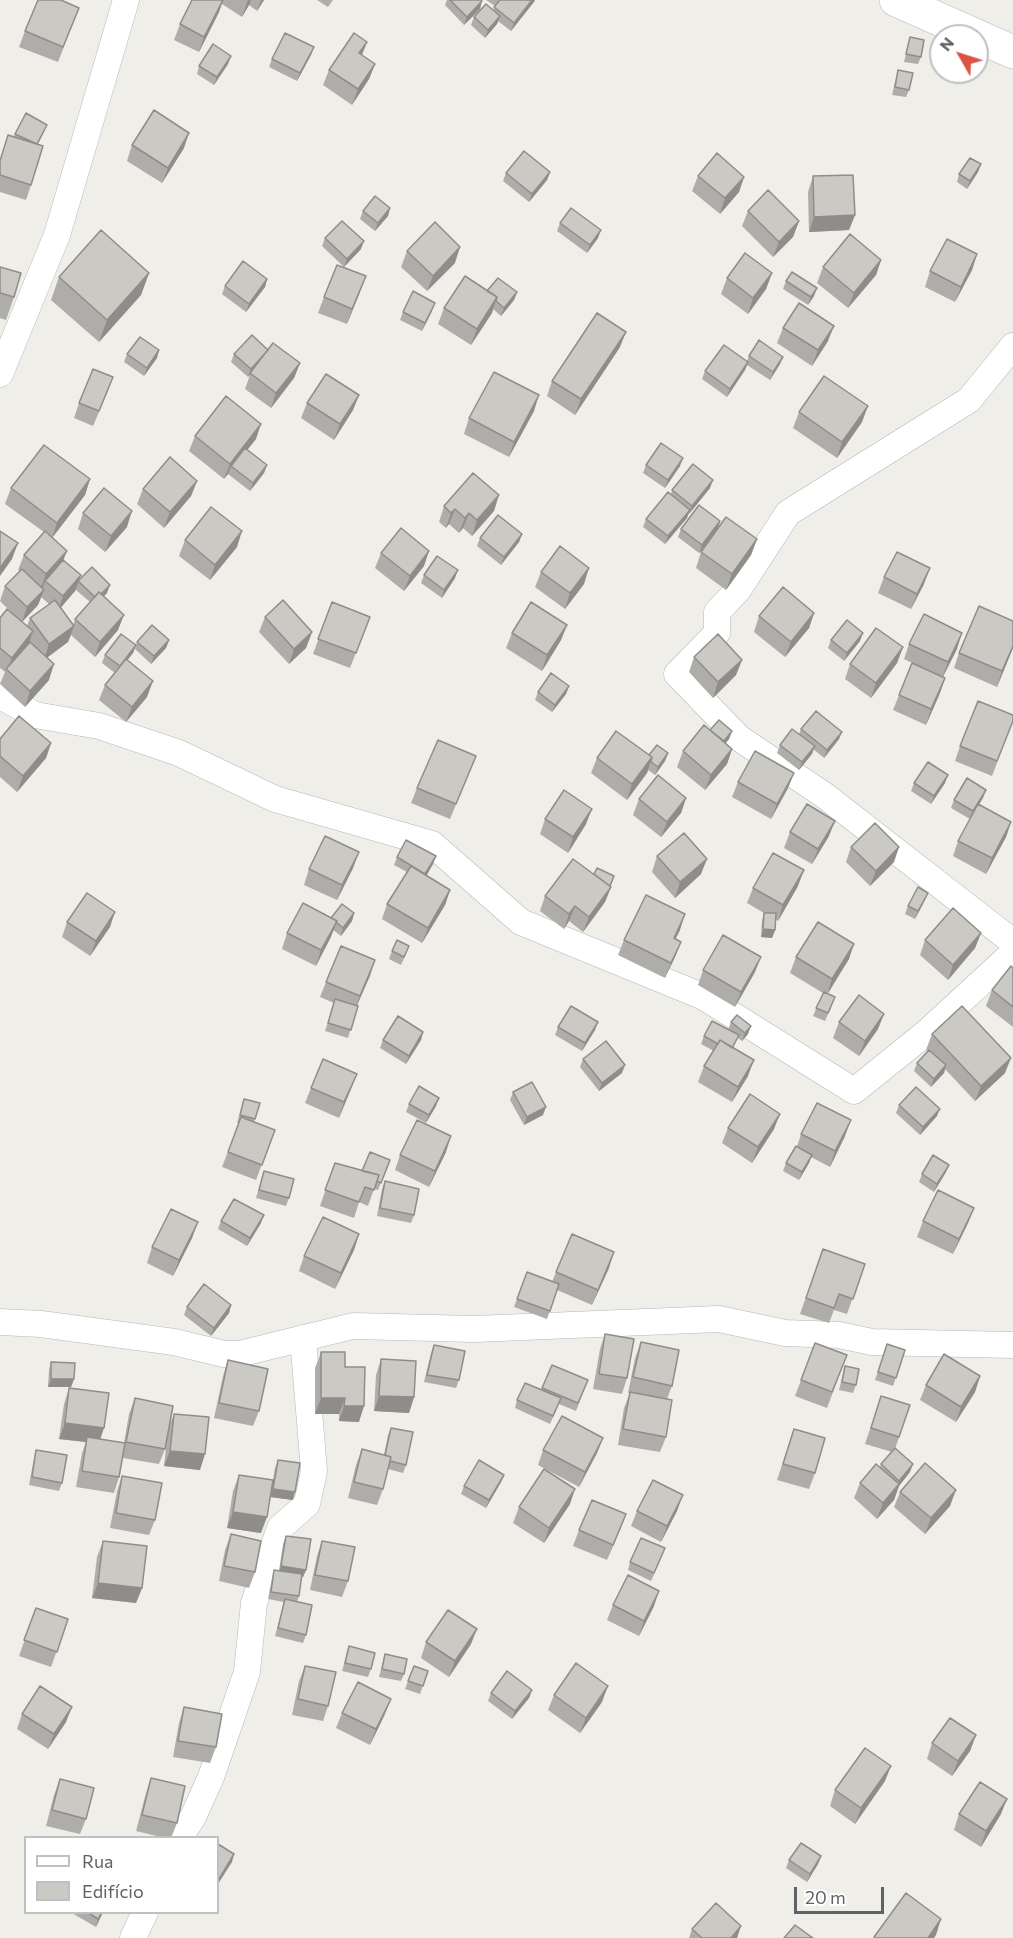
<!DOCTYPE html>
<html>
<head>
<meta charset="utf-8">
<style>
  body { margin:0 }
  #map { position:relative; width:1013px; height:1938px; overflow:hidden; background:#efeee8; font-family:Commissioner,sans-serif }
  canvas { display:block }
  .legend { position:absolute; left:24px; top:1836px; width:195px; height:78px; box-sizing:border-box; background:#fff; border:2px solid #bfc0c2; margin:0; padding:8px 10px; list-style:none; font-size:18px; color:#5f6266 }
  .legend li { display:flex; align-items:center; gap:12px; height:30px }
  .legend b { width:30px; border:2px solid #bfc0c2 }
  .north { position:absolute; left:929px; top:24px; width:60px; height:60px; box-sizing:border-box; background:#fff; border:2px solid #bfc0c2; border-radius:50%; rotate:309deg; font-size:16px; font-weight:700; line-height:24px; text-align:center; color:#5f6266 }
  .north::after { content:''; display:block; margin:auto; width:21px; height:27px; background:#da5343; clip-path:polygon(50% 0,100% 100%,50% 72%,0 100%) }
  .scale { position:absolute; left:794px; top:1887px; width:90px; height:27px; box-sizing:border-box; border:3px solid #5f6266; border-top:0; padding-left:8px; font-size:18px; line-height:21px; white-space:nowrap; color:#5f6266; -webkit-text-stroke:4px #fff; paint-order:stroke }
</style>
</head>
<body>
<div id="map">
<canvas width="1013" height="1938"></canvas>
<ul class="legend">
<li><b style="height:8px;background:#fff"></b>Rua</li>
<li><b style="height:16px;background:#cbc9c4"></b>Edifício</li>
</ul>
<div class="north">N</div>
<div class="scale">20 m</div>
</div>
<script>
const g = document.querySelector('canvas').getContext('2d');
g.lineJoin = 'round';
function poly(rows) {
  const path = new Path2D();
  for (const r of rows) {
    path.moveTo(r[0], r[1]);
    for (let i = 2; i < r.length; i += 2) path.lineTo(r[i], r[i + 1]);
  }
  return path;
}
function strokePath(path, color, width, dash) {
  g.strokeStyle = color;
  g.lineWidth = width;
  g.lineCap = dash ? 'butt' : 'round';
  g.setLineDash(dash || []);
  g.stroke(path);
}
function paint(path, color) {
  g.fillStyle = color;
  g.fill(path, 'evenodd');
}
const minor = poly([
  [1013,346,969,400,788,513,738,590,717,612,717,633,677,674,739,738,824,795,1013,942],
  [0,374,57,235,126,0],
  [0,696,35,715,99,726,179,753,275,799,432,844,521,922,704,997,854,1091,926,1033,1013,953],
  [0,1322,41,1324,174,1342,224,1354,239,1354,353,1326,474,1329,719,1319,785,1333,839,1335,872,1342,1013,1345],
  [179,1838,193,1817,211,1777,247,1672,254,1603,280,1528,307,1504,314,1471,303,1338],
  [133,1938,145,1912]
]);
const secondary = poly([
  [896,0,977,36],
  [977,36,1013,52]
]);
strokePath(minor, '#b4b7bb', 27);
strokePath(secondary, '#b4b6ba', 34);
strokePath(minor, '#fff', 26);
strokePath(secondary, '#fff', 33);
paint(poly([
  [192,0,264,0,257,11,249,5,242,17,222,4,219,12,199,52,174,40,180,24],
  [317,0,333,0,328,7],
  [447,0,481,0,480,9,464,25,445,5],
  [486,0,535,0,511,31,498,21,497,24,485,38,471,25,474,17,493,10,495,6],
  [79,8,58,62,19,47,25,31],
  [910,37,921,57,918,64,904,62],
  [367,42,362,55,375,64,369,79,352,105,323,85,329,70],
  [314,47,311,55,297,81,269,67,272,59],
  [228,64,214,85,197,74,199,66],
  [898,70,909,90,906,97,892,95,896,78],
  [44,132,38,144,31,185,26,200,0,192,0,159,8,135,13,137,15,134],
  [132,145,184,148,162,183,127,161],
  [981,164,978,172,967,189,957,182,959,174],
  [550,172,547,180,529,202,503,181,506,173],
  [698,176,744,177,739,192,720,214,692,191],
  [813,176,855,215,849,230,809,232,808,192],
  [390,208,388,216,375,231,360,219,363,211],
  [748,211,799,221,793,237,773,257,742,226],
  [560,223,598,238,587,253,557,231],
  [325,238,361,249,344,267,322,246],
  [407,251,455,263,427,291,401,267],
  [977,254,972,270,955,302,925,287,930,271],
  [881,260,876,275,848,308,817,283,823,267],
  [0,267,14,297,6,320,0,318],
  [149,273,141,295,99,342,51,300,59,277],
  [772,273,766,289,748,314,721,294,727,278],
  [267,279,265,287,246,312,222,294,225,286],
  [786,281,814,296,808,305,783,289],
  [487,291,517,292,514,300,501,316,493,309,492,313,471,345,438,324,444,308],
  [360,292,347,324,318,313,324,297],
  [432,311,422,331,400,320,403,312],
  [783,328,828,341,812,366,777,343],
  [620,347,575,415,547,396,552,381],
  [159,350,157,358,144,376,124,362,127,354],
  [234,354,300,363,294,378,271,408,245,389,250,375,248,377,231,362],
  [749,356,780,364,770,380,747,365,745,370,727,397,702,379,705,371,747,361],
  [113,377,93,426,74,418,79,403],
  [359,395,353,410,334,440,301,418,307,403],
  [534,411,509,457,464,434,469,418],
  [799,412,862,422,837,458,793,428],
  [195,436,256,439,247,450,267,465,264,473,250,491,228,474,224,479,189,451],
  [646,465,680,466,665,488,643,473],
  [90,479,85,495,52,538,64,560,79,580,107,593,104,596,118,630,95,657,71,635,68,642,47,657,49,680,25,707,0,684,5,672,0,668,0,618,16,617,0,601,5,586,20,571,18,570,24,555,44,532,5,504,11,488],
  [76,590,90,602,75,619,73,625,60,608],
  [41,597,49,604,30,618,27,626,22,622,38,605],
  [197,481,191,496,164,528,137,504,143,489],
  [710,488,689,514,688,513,687,518,665,544,643,527,646,519,671,494,672,490],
  [444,506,494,511,472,536,463,528,459,533,449,524,446,528,439,522],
  [83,513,127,527,105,552,78,529],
  [720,521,718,529,699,553,678,537,681,529],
  [522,534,519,542,501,565,477,546,480,538],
  [757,539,751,555,726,590,696,568,701,552],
  [185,540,237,547,210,580,179,556],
  [381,553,424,566,404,591,375,568],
  [541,572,584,584,565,609,535,587],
  [424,575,455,578,442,598,421,583],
  [884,577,924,584,911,609,878,593],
  [332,602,370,617,350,668,313,654],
  [814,613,809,628,785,657,754,632,759,616],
  [265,617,312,632,306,648,289,664,259,632],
  [567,625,561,640,542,671,506,648,512,633],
  [169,640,166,648,151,664,135,649,137,642],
  [831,640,860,641,844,661,828,648],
  [909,644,957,649,943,677,945,678,940,693,926,725,893,710,912,663,904,659],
  [136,645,133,653,127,660,147,697,126,722,99,700,105,685,115,673,102,663,105,655],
  [903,647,897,663,871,698,845,679,850,664],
  [1013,648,997,687,954,668,959,653],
  [694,657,742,660,736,675,713,698,689,672],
  [569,686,566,694,552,712,535,700,538,692],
  [1013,721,992,776,955,761,960,746],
  [801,729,839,739,824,758,813,749,812,754,799,770,777,753,780,745,799,734],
  [710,730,732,731,729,739,726,743,732,749,727,764,705,790,677,767,683,751],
  [0,739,51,743,46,758,17,792,0,777],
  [668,753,665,761,655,775,648,770,647,773,627,800,591,773,597,758,649,755],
  [476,756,450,819,411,803,417,788],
  [794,773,788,788,771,819,732,797,738,782],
  [914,783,945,783,931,804,911,791],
  [686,798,681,813,661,837,633,815,639,799],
  [983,798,979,804,1011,822,1006,837,986,874,953,856,958,841,970,819,951,808,954,800],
  [545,819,586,824,568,853,540,834],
  [790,832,829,836,812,864,784,848],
  [851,847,894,862,870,886,846,862],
  [359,852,353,868,337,900,304,885,309,869],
  [657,856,701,874,675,898,652,872],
  [397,857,433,864,426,875,450,890,445,905,422,943,382,919,387,904,407,872,394,865],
  [610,886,611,887,605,902,583,932,569,921,564,929,540,911,545,896],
  [798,886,778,921,775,919,775,930,772,938,761,937,762,920,764,913,747,903,753,888],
  [928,893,925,900,915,919,905,914,908,906],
  [354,913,352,921,341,936,333,930,316,966,282,949,287,933,331,918],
  [67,922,110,927,90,956,62,937],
  [680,930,675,939,681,942,675,957,665,978,618,955,624,940],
  [981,933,975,948,948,980,920,955,925,940],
  [392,951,406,954,401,965,389,959],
  [796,957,849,959,827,993,832,1005,825,1021,813,1016,823,993,790,973],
  [375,960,357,1006,348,1038,325,1031,334,1003,320,997,326,982],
  [1013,968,1013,1027,986,1006,992,990],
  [703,970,755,972,735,1007,698,985],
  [731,1022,748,1034,742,1041,738,1038,733,1048,748,1076,732,1102,698,1082,704,1066,714,1051,701,1044,704,1036,728,1030],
  [839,1022,878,1029,859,1056,833,1038],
  [558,1027,595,1030,582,1051,555,1035],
  [423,1032,421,1040,406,1064,380,1048,383,1040],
  [932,1034,1005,1073,975,1101,945,1069,944,1073,931,1087,914,1071,917,1063,928,1051,926,1050],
  [583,1059,622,1073,599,1091,580,1067],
  [357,1074,339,1118,305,1103,311,1088],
  [513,1092,543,1115,524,1125,510,1100],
  [244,1099,260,1103,254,1122,275,1130,256,1180,222,1167,239,1123,237,1123],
  [409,1104,436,1106,426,1123,406,1112],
  [899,1105,937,1116,920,1135,896,1113],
  [728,1128,774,1129,752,1163,722,1143],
  [801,1134,845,1136,830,1167,811,1157,809,1163,799,1180,783,1171,786,1163,797,1147],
  [446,1152,429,1187,395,1170,400,1155],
  [390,1160,378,1190,374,1189,368,1206,359,1202,354,1218,320,1206,335,1163,362,1171],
  [264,1171,289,1198,286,1206,256,1198],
  [946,1172,934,1192,919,1182,922,1174],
  [385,1181,414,1215,411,1223,377,1216,382,1189],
  [974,1208,968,1223,953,1254,917,1237,923,1221],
  [221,1221,261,1223,247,1246,218,1229],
  [198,1222,192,1238,173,1276,147,1263,152,1247],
  [359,1234,354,1250,335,1289,299,1271,304,1256],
  [823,1249,865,1264,847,1314,834,1310,829,1323,800,1314],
  [609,1268,592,1305,557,1290,547,1319,514,1307,527,1272,552,1282,556,1272],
  [231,1305,229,1313,211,1336,184,1315,187,1307],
  [605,1334,627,1378,622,1394,593,1389,600,1349],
  [641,1342,672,1386,667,1399,666,1437,660,1452,618,1445,624,1408,630,1393,628,1393,635,1358],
  [815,1343,847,1355,827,1408,795,1396],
  [887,1344,905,1350,893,1386,875,1380],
  [434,1345,459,1380,456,1388,424,1382,431,1353],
  [321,1352,345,1367,359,1422,339,1421,339,1414,315,1414,315,1368],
  [381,1359,414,1397,409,1413,374,1411,376,1375],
  [228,1360,259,1411,253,1426,214,1418,223,1376],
  [51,1362,74,1379,71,1387,48,1387,49,1370],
  [552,1365,588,1380,576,1411,559,1404,550,1424,515,1408,517,1400,541,1390],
  [845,1366,856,1385,853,1393,839,1390],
  [980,1376,975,1392,956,1422,920,1400,926,1385],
  [69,1388,100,1439,124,1443,129,1414,135,1398,168,1429,174,1414,200,1470,164,1466,168,1429,165,1449,159,1464,123,1458,119,1477,114,1493,76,1487,82,1453,86,1442,59,1439,64,1404],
  [881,1396,910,1405,895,1449,910,1472,899,1486,894,1500,877,1519,854,1498,860,1483,880,1467,881,1464,892,1452,865,1444],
  [391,1428,406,1465,403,1473,388,1469,383,1489,377,1505,348,1498,356,1465,362,1449,384,1455,388,1435],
  [794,1429,815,1473,809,1489,777,1480],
  [603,1438,597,1453,579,1487,538,1465,543,1450],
  [36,1450,62,1483,59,1491,29,1485,34,1458],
  [278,1460,293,1500,270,1497,275,1468],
  [239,1475,261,1533,227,1528,233,1491],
  [504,1475,501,1482,486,1508,461,1494,464,1486],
  [122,1476,155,1520,149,1535,110,1528,117,1491],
  [900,1492,950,1506,925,1534,894,1507],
  [570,1504,544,1543,513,1523,519,1507],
  [637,1511,677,1511,661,1542,631,1526],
  [626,1514,607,1560,573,1546,579,1530],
  [231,1534,255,1572,249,1588,219,1581,225,1550],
  [286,1536,306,1570,303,1577,302,1577,299,1596,297,1602,306,1635,303,1643,275,1636,284,1602,268,1599,272,1578,274,1570,279,1571,283,1544],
  [103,1541,142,1588,136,1603,92,1598,97,1557],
  [322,1541,348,1581,342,1597,310,1590,317,1556],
  [662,1556,651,1581,628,1570,630,1562],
  [613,1605,654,1606,639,1636,607,1620],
  [36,1608,68,1619,51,1667,19,1656],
  [426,1642,471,1644,449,1677,421,1658],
  [349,1646,371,1669,368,1677,342,1671],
  [385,1654,404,1674,401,1681,379,1677],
  [305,1666,328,1706,323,1721,292,1715,299,1681],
  [414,1666,428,1671,420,1694,405,1689],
  [532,1690,529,1698,512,1719,488,1701,491,1693],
  [554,1695,602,1702,580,1733,548,1710],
  [184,1707,216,1747,210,1763,173,1757,179,1723],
  [342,1713,385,1714,370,1745,336,1728],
  [22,1714,66,1722,48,1749,17,1729],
  [976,1735,970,1751,952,1776,927,1759,932,1743],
  [151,1778,177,1823,171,1838,165,1838,136,1831,146,1793],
  [60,1779,86,1819,80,1834,46,1826,54,1795],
  [885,1781,855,1824,830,1806,835,1790],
  [959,1814,1001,1814,981,1847,954,1830],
  [821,1856,818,1864,807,1882,786,1868,789,1860],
  [70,1912,103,1912,96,1927],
  [692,1929,737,1938,689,1938]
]), '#afada9');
paint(poly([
  [223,0,219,12,199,52,204,37],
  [248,0,251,0,249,5,242,17],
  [261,0,264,0,257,11],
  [532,0,535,0,534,2,511,31,514,23],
  [482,1,480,9,464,25,467,17],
  [500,16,497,24,485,38,488,30],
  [367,42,361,57,359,53],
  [314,47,311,55,297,81,300,73],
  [231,56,228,64,214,85,217,77],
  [375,64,369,79,352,105,358,89],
  [189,133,184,148,162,183,168,168],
  [981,164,978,172,967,189,970,181],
  [550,172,547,180,529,202,532,194],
  [744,177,739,192,720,214,725,198],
  [390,208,388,216,375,231,378,223],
  [855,215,849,230,809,232,814,217],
  [799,221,793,237,773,257,779,242],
  [601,230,598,238,587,253,590,245],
  [364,241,361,249,344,267,347,259],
  [460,247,455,263,427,291,433,276],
  [977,254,972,270,955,302,961,287],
  [881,260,876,275,848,308,854,293],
  [149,273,141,295,99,342,107,320],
  [772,273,766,289,748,314,753,298],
  [366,276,360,292,347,324,352,309],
  [267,279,265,287,246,312,249,304],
  [817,288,814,296,808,305,811,297],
  [517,292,514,300,501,316,504,308],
  [497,297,492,313,471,345,477,329],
  [435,303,432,311,422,331,425,323],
  [834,326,828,341,812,366,818,350],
  [626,332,620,347,575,415,581,399],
  [159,350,157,358,144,376,147,368],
  [268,350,265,358,248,377,251,369],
  [783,357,780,364,770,380,773,372],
  [748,362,745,370,727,397,730,389],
  [300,363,294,378,271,408,276,393],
  [113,377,107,393,93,426,99,411],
  [359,395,353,410,334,440,340,424],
  [539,395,534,411,509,457,514,442],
  [868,406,862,422,837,458,842,442],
  [261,424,256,439,233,468,231,466,228,474,224,479,230,464],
  [683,458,680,466,665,488,668,480],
  [267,465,264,473,250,491,253,483],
  [90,479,85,495,52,538,57,523],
  [713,480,710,488,689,514,692,506],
  [197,481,191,496,164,528,170,512],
  [499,495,494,511,472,536,477,520],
  [455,509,449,524,446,528,451,513],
  [690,510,687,518,665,544,668,536],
  [132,511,127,527,105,552,111,536],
  [469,513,463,528,459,533,465,518],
  [720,521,718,529,699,553,702,545],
  [242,531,237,547,210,580,215,565],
  [522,534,519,542,501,565,504,557],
  [757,539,751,555,726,590,732,574],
  [18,543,12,559,0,576,0,568],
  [67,551,61,566,45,581,43,587,40,590,46,574],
  [429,551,424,566,404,591,410,576],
  [589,568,584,584,565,609,570,593],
  [930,568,924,584,911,609,917,594],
  [458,570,455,578,442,598,444,590],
  [81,575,75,591,58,611,63,596],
  [110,585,107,593,94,606,97,599],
  [44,590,38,605,22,622,27,607],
  [814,613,809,628,785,657,791,642],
  [124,615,118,630,95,657,100,642],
  [567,625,561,640,542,671,547,655],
  [74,626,68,642,44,660,49,644],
  [33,631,28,647,7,670,12,658],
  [312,632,306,648,289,664,294,649],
  [863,633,860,641,844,661,847,653],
  [962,633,957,649,942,678,948,662],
  [169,640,166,648,151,664,154,656],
  [136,645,133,653,117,674,120,666],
  [1013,646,1013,648,997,687,1002,671],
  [903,647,897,663,871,698,876,683],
  [742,660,736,675,713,698,718,682],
  [54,664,49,680,25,707,30,691],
  [945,678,940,693,926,725,931,709],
  [153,681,147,697,126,722,132,707],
  [569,686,566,694,552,712,555,705],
  [732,731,729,739,716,754,719,746],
  [842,732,839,739,824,758,827,750],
  [51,743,46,758,17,792,23,776],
  [815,746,812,754,799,770,802,762],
  [732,749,727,764,705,790,711,775],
  [668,753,665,761,655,775,658,767],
  [652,757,647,773,627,800,632,784],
  [794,773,788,788,771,819,777,804],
  [948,775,945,783,931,804,934,796],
  [986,790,983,798,970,819,973,811],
  [686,798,681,813,661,837,667,822],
  [592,809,586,824,568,853,573,837],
  [835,821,829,836,812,864,818,849],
  [1011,822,1006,837,986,874,992,858],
  [899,847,894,862,870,886,876,871],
  [359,852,353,868,337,900,342,885],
  [436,856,433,864,423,882,425,874],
  [707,859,701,874,675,898,680,882],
  [804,870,798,886,778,921,783,905],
  [614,876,608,891,611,887,605,902,583,932,589,917],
  [450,890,445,905,422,943,428,928],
  [928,893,925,900,915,919,918,911],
  [575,906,569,921,564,929,569,914],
  [115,912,110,927,90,956,96,941],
  [354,913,352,921,341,936,343,928],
  [685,914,680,930,668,954,674,938],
  [337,921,331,937,316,966,321,950],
  [763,929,775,930,772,938,761,937],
  [981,933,975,948,948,980,953,965],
  [681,942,675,957,665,978,671,963],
  [854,944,849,959,827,995,832,979],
  [761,957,755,972,735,1007,741,992],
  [375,960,370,976,354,1012,360,996],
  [884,1014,878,1029,859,1056,865,1041],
  [598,1022,595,1030,582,1051,585,1043],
  [751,1026,748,1034,742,1041,745,1033],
  [423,1032,421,1040,406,1064,409,1056],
  [1011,1058,1005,1073,975,1101,981,1086],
  [754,1060,748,1076,732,1102,738,1087],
  [625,1065,622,1073,599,1091,602,1083],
  [946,1065,944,1073,931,1087,934,1079],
  [357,1074,351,1089,339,1118,344,1102],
  [439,1098,436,1106,426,1123,429,1115],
  [546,1107,543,1115,524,1125,527,1117],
  [940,1109,937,1116,920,1135,923,1127],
  [780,1114,774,1129,752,1163,758,1147],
  [851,1120,845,1136,830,1167,835,1151],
  [451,1136,446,1152,429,1187,435,1171],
  [812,1155,809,1163,799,1180,802,1172],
  [949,1165,946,1172,934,1192,937,1184],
  [974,1208,968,1223,953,1254,959,1239],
  [264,1215,261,1223,247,1246,250,1238],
  [198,1222,192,1238,173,1276,179,1260],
  [359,1234,354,1250,335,1289,341,1273],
  [614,1252,609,1268,592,1305,598,1290],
  [231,1305,229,1313,211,1336,214,1328],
  [980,1376,975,1392,956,1422,961,1407],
  [51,1379,74,1379,71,1387,48,1387],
  [379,1396,414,1397,409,1413,374,1411],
  [321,1398,345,1398,339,1414,315,1414],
  [344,1406,364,1406,359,1422,339,1421],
  [65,1423,104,1428,99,1443,87,1437,86,1442,59,1439],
  [603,1438,597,1453,579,1487,585,1472],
  [170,1451,205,1454,200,1470,164,1466],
  [913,1464,910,1472,899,1486,894,1500,877,1519,883,1503,897,1487,899,1481],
  [504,1475,501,1482,486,1508,489,1500],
  [273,1489,295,1492,293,1500,270,1497],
  [575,1489,570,1504,544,1543,549,1528],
  [956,1490,950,1506,925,1534,931,1518],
  [683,1495,677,1511,661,1542,667,1526],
  [233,1512,267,1517,261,1533,227,1528],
  [626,1514,620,1530,607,1560,613,1545],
  [281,1566,306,1570,303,1577,279,1574],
  [98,1583,142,1588,136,1603,92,1598],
  [659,1591,654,1606,639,1636,644,1621],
  [477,1629,471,1644,449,1677,455,1661],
  [608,1686,602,1702,580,1733,586,1718],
  [532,1690,529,1698,512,1719,515,1711],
  [391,1699,385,1714,370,1745,376,1729],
  [72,1707,66,1722,48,1749,54,1734],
  [976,1735,970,1751,952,1776,958,1761],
  [891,1766,885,1781,855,1824,861,1808],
  [1007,1799,1001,1814,981,1847,986,1831],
  [234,1854,232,1862,218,1884,219,1879],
  [821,1856,818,1864,807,1882,810,1874],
  [102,1912,103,1912,96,1927,98,1919],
  [941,1919,936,1935,934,1938,928,1938],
  [741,1926,737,1938,731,1938]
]), '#8e8d89');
const building = poly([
  [38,0,61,0,79,8,63,47,25,31,38,0],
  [192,0,223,0,204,37,180,24,192,0],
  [450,0,481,0,482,1,467,17,450,0],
  [500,0,532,0,514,23,494,7,500,0],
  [486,4,500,16,488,30,474,17,486,4],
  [285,33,314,47,300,73,272,59,285,33],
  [354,33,367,42,359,53,375,64,358,89,329,70,354,33],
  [910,37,924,40,921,57,906,54,910,37],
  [213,44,231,56,217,77,199,66,213,44],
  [898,70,913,73,909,90,895,87,898,70],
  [154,110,189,133,168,168,132,145,154,110],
  [26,113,47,125,37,144,15,134,26,113],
  [8,135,43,146,31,185,0,175,0,161,8,135],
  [524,151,550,172,532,194,506,173,524,151],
  [717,153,744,177,725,198,698,176,717,153],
  [970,158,981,164,970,181,959,174,970,158],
  [853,175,855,215,814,217,813,176,853,175],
  [768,190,799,221,779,242,748,211,768,190],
  [375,196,390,208,378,223,363,211,375,196],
  [571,208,601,230,590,245,560,223,571,208],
  [342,221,364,241,347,259,325,238,342,221],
  [435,222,460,247,433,276,407,251,435,222],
  [101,230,149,273,107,320,59,277,101,230],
  [850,234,881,260,854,293,823,267,850,234],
  [947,239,977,254,961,287,930,271,947,239],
  [745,253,772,273,753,298,727,278,745,253],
  [243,261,267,279,249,304,225,286,243,261],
  [337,265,366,276,352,309,324,297,337,265],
  [0,267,21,273,14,297,0,293,0,267],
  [792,272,817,288,811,297,786,281,792,272],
  [465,276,497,297,477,329,444,308,465,276],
  [498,278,517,292,504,308,496,301,497,297,487,291,498,278],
  [413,291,435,303,425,323,403,312,413,291],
  [799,303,834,326,818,350,783,328,799,303],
  [597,313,626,332,581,399,552,381,597,313],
  [252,335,268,350,251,369,234,354,252,335],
  [140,337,159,350,147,368,127,354,140,337],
  [759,340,783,357,773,372,749,356,759,340],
  [273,343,300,363,276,393,250,373,273,343],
  [724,345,748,362,730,389,705,371,724,345],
  [93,369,113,377,99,411,79,403,93,369],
  [494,372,539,395,514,442,469,418,494,372],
  [326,374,359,395,340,424,307,403,326,374],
  [824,376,868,406,842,442,799,412,824,376],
  [226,396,261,424,230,464,195,436,226,396],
  [661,443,683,458,668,480,646,465,661,443],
  [44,445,90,479,57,523,11,488,44,445],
  [245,448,267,465,253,483,231,466,245,448],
  [170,457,197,481,170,512,143,489,170,457],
  [693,464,713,480,692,506,672,490,693,464],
  [473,473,499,495,477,520,469,513,465,518,455,509,451,513,444,506,473,473],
  [104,488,132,511,111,536,83,513,104,488],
  [668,492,690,510,668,536,646,519,668,492],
  [699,505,720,521,702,545,681,529,699,505],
  [211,507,242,531,215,565,185,540,211,507],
  [498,515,522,534,504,557,480,538,498,515],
  [726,517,757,539,732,574,701,552,726,517],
  [401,528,429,551,410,576,381,553,401,528],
  [0,531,18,543,0,568,0,531],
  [45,531,67,551,46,574,24,555,45,531],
  [560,546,589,568,570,593,541,572,560,546],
  [897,552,930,568,917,594,884,577,897,552],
  [437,556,458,570,444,590,424,575,437,556],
  [63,560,81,575,63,596,45,581,63,560],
  [92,567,110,585,101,594,99,592,95,597,78,581,92,567],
  [22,569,44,590,27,607,5,586,22,569],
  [783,587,814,613,791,642,759,616,783,587],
  [99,592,124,615,100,642,75,619,99,592],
  [55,600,74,626,49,644,30,618,55,600],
  [283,600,312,632,294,649,265,617,283,600],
  [332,602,370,617,356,653,318,639,332,602],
  [531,602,567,625,547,655,512,633,531,602],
  [979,606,1013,621,1013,646,1002,671,959,653,979,606],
  [7,609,33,631,12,658,0,648,0,618,7,609],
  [924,614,962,633,948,662,909,644,924,614],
  [847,620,863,633,847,653,831,640,847,620],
  [152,625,169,640,154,656,137,642,152,625],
  [876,628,903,647,876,683,850,664,876,628],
  [121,634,136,645,120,666,105,655,121,634],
  [718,634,742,660,718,682,694,657,718,634],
  [30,642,54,664,30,691,6,669,30,642],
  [126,659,153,681,132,707,105,685,126,659],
  [912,663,945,678,931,709,899,695,912,663],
  [551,673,569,686,555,705,538,692,551,673],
  [978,701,1013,715,1013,721,997,761,960,746,978,701],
  [816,711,842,732,827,750,801,729,816,711],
  [19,716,51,743,23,776,0,756,0,739,19,716],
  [719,720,732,731,724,741,710,730,719,720],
  [704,725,732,749,711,775,683,751,704,725],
  [792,729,815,746,802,762,780,745,792,729],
  [616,731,652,757,632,784,597,758,616,731],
  [438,740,476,756,456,804,417,788,438,740],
  [657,745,668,753,658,767,651,762,652,757,649,755,657,745],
  [755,751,794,773,777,804,738,782,755,751],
  [928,762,948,775,934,796,914,783,928,762],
  [658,775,686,798,667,822,639,799,658,775],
  [967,778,986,790,973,811,954,800,967,778],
  [564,790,592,809,573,837,545,819,564,790],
  [807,804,835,821,818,849,790,832,807,804],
  [978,804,1011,822,992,858,958,841,978,804],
  [875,823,899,847,876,871,851,847,875,823],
  [684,833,707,859,680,882,657,856,684,833],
  [325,836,359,852,342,885,309,869,325,836],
  [406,840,436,856,425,874,397,857,406,840],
  [773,853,804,870,783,905,753,888,773,853],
  [573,859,611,887,589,917,575,906,569,914,545,896,573,859],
  [411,866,450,890,428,928,387,904,411,866],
  [597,868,614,876,610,886,594,874,597,868],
  [918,887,928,893,918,911,908,906,918,887],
  [87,893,115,912,96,941,67,922,87,893],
  [646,895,685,914,674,938,681,942,671,963,624,940,646,895],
  [303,903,337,921,321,950,287,933,303,903],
  [342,904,354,913,343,928,336,922,337,921,331,918,342,904],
  [953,908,981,933,953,965,925,940,953,908],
  [764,913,776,913,775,930,763,929,764,913],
  [818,922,854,944,832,979,796,957,818,922],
  [723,935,761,957,741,992,703,970,723,935],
  [397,940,409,946,404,957,392,951,397,940],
  [341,946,375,960,360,996,326,982,341,946],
  [1011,966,1013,968,1013,1007,992,990,1011,966],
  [824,992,835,997,828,1013,816,1008,824,992],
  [859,995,884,1014,865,1041,839,1022,859,995],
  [335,999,358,1006,351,1030,328,1023,335,999],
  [571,1006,598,1022,585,1043,558,1027,571,1006],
  [962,1006,1011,1058,981,1086,932,1034,962,1006],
  [737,1015,751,1026,745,1033,731,1022,737,1015],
  [398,1016,423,1032,409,1056,383,1040,398,1016],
  [712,1021,739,1035,732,1048,720,1040,718,1044,704,1036,712,1021],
  [720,1040,754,1060,738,1087,704,1066,720,1040],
  [606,1041,625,1065,602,1083,583,1059,606,1041],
  [929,1050,946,1065,934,1079,917,1063,929,1050],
  [323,1059,357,1074,344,1102,311,1088,323,1059],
  [532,1082,546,1107,527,1117,513,1092,532,1082],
  [419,1086,439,1098,429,1115,409,1104,419,1086],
  [916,1087,940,1109,923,1127,899,1105,916,1087],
  [750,1094,780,1114,758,1147,728,1128,750,1094],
  [244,1099,260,1103,255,1119,240,1115,244,1099],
  [817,1103,851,1120,835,1151,801,1134,817,1103],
  [241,1117,275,1130,262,1165,228,1152,241,1117],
  [417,1120,451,1136,435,1171,400,1155,417,1120],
  [796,1146,812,1155,802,1172,786,1163,796,1146],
  [370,1152,390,1160,381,1183,377,1181,379,1175,362,1171,370,1152],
  [933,1155,949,1165,937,1184,922,1174,933,1155],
  [335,1163,379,1175,374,1190,365,1187,359,1202,325,1190,335,1163],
  [264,1171,294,1179,289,1198,259,1190,264,1171],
  [385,1181,419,1189,414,1215,380,1208,385,1181],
  [938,1190,974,1208,959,1239,923,1221,938,1190],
  [234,1199,264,1215,250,1238,221,1221,234,1199],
  [171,1209,198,1222,179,1260,152,1247,171,1209],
  [323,1217,359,1234,341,1273,304,1256,323,1217],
  [572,1234,614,1252,598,1290,556,1272,572,1234],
  [823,1249,865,1264,853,1299,839,1294,834,1308,806,1298,823,1249],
  [527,1272,559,1284,550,1311,517,1299,527,1272],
  [204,1284,231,1305,214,1328,187,1307,204,1284],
  [605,1334,634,1339,627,1378,599,1374,605,1334],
  [641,1342,679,1350,672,1386,633,1377,641,1342],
  [815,1343,847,1355,832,1392,801,1380,815,1343],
  [887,1344,905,1350,896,1378,878,1372,887,1344],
  [434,1345,465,1351,459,1380,427,1375,434,1345],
  [321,1352,345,1352,345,1367,365,1367,364,1406,344,1406,345,1398,321,1398,321,1352],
  [944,1354,980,1376,961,1407,926,1385,944,1354],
  [381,1359,416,1361,414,1397,379,1396,381,1359],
  [228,1360,268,1369,259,1411,219,1403,228,1360],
  [51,1362,75,1363,74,1379,51,1379,51,1362],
  [552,1365,588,1380,578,1403,542,1388,552,1365],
  [845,1366,859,1369,856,1385,842,1382,845,1366],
  [525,1383,561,1398,553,1416,517,1400,525,1383],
  [69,1388,109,1393,104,1428,65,1423,69,1388],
  [630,1392,672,1400,666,1437,623,1429,630,1392],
  [881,1396,910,1405,899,1437,871,1428,881,1396],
  [135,1398,173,1406,165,1449,126,1442,135,1398],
  [174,1414,209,1417,205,1454,170,1451,174,1414],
  [562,1416,603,1438,585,1472,543,1450,562,1416],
  [391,1428,413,1432,406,1465,390,1461,391,1457,385,1455,391,1428],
  [794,1429,825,1438,815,1473,783,1464,794,1429],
  [87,1437,125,1443,119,1477,82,1471,87,1437],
  [895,1448,913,1464,899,1481,881,1464,895,1448],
  [362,1449,391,1457,383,1489,354,1482,362,1449],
  [36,1450,67,1455,62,1483,32,1477,36,1450],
  [278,1460,300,1463,295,1492,273,1489,278,1460],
  [479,1460,504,1475,489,1500,464,1486,479,1460],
  [925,1463,956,1490,931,1518,900,1492,925,1463],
  [876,1464,899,1484,883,1503,860,1483,876,1464],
  [544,1469,575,1489,549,1528,519,1507,544,1469],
  [239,1475,273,1480,267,1517,233,1512,239,1475],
  [122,1476,162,1483,155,1520,116,1513,122,1476],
  [653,1480,683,1495,667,1526,637,1511,653,1480],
  [592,1500,626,1514,613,1545,579,1530,592,1500],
  [231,1534,261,1541,255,1572,224,1566,231,1534],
  [286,1536,311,1539,306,1570,281,1566,286,1536],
  [641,1538,665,1548,654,1573,630,1562,641,1538],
  [103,1541,147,1546,142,1588,98,1583,103,1541],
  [322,1541,355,1547,348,1581,315,1575,322,1541],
  [274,1570,302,1574,299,1596,271,1592,274,1570],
  [628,1575,659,1591,644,1621,613,1605,628,1575],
  [285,1599,312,1605,306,1635,278,1628,285,1599],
  [36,1608,68,1619,57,1652,24,1640,36,1608],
  [448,1610,477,1629,455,1661,426,1642,448,1610],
  [349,1646,375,1653,371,1669,345,1663,349,1646],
  [385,1654,407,1659,404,1674,382,1669,385,1654],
  [576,1663,608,1686,586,1718,554,1695,576,1663],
  [305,1666,336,1672,328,1706,298,1699,305,1666],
  [414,1666,428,1671,423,1686,408,1681,414,1666],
  [507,1671,532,1690,515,1711,491,1693,507,1671],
  [358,1682,391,1699,376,1729,342,1713,358,1682],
  [40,1686,72,1707,54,1734,22,1714,40,1686],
  [184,1707,222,1714,216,1747,178,1741,184,1707],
  [950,1718,976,1735,958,1761,932,1743,950,1718],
  [865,1748,891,1766,861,1808,835,1790,865,1748],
  [151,1778,185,1786,177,1823,142,1815,151,1778],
  [60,1779,94,1788,86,1819,52,1810,60,1779],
  [980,1782,1007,1799,986,1831,959,1814,980,1782],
  [801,1843,821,1856,810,1874,789,1860,801,1843],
  [218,1844,234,1854,219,1879,218,1878,218,1844],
  [906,1893,941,1919,928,1938,875,1938,874,1937,906,1893],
  [716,1903,741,1926,731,1938,702,1938,692,1929,716,1903],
  [87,1912,102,1912,98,1919,87,1912],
  [795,1925,813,1938,784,1938,795,1925]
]);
paint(building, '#cbc9c4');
strokePath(building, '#8e8d89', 1.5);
</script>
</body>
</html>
